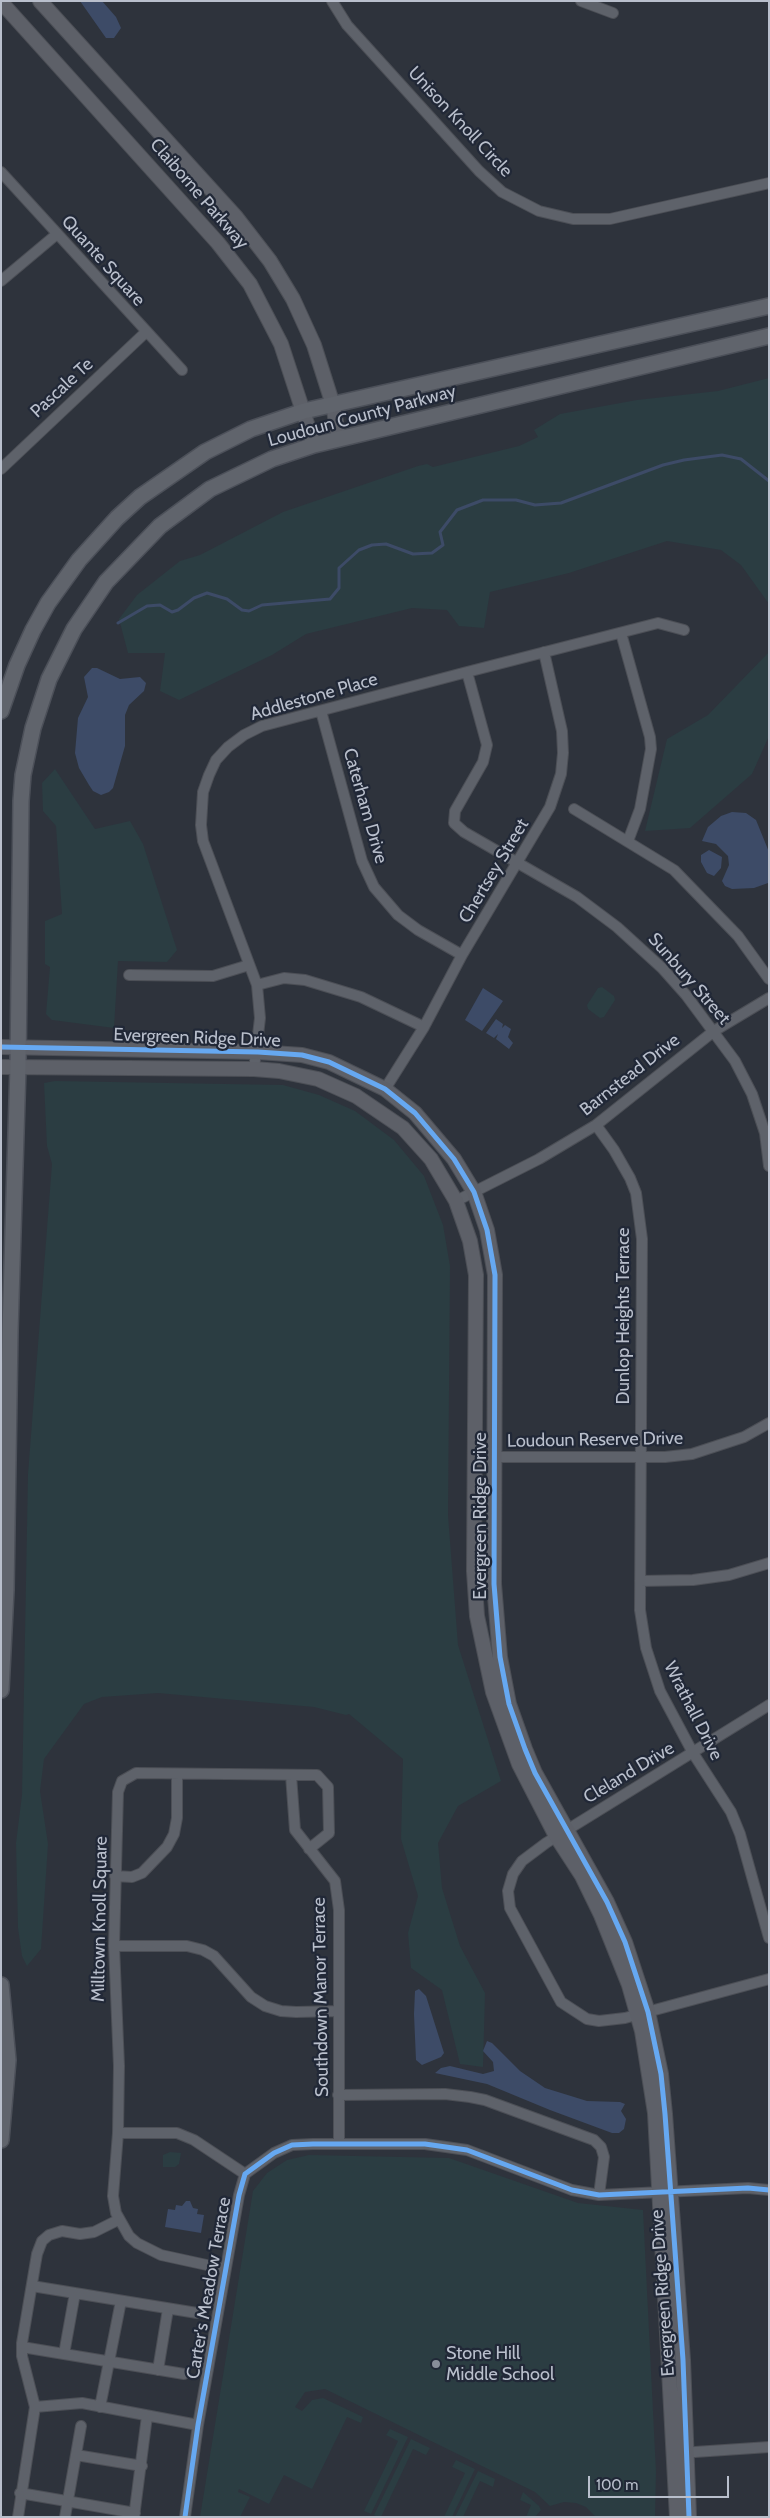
<!DOCTYPE html>
<html>
<head>
<meta charset="utf-8">
<style>
  body { margin:0 }
  #map { position:relative; width:770px; height:2518px; overflow:hidden; background:#2e333c; font-family:Cabin,sans-serif }
  canvas { display:block }
  .frame { position:absolute; inset:0; border:2px solid #b9bfcc; pointer-events:none }
  .scale { position:absolute; left:588px; top:2476px; width:141px; height:22px; box-sizing:border-box; border:2px solid #b9bfcc; border-top:0; padding-left:6px; font-size:15px; line-height:18px; white-space:nowrap; color:#b9bfcc; -webkit-text-stroke:4px #212837; paint-order:stroke }
</style>
</head>
<body>
<div id="map">
<canvas width="770" height="2518"></canvas>
<div class="frame"></div>
<div class="scale">100 m</div>
</div>
<script>
const g = document.querySelector('canvas').getContext('2d');
g.lineJoin = 'round';
function paint(path, color) {
  g.fillStyle = color;
  g.fill(path, 'evenodd');
}
function poly(rows) {
  const path = new Path2D();
  for (const r of rows) {
    path.moveTo(r[0], r[1]);
    for (let i = 2; i < r.length; i += 2) path.lineTo(r[i], r[i + 1]);
  }
  return path;
}
function strokePath(path, color, width, dash) {
  g.strokeStyle = color;
  g.lineWidth = width;
  g.lineCap = dash ? 'butt' : 'round';
  g.setLineDash(dash || []);
  g.stroke(path);
}
function write(font, color, halo, rows, align = 'center') {
  g.font = font + ' Cabin,sans-serif';
  g.lineWidth = 4.5;
  g.setLineDash([]);
  g.textBaseline = 'middle';
  g.strokeStyle = halo;
  g.fillStyle = color;
  for (const [text, x, y, turn = 0] of rows) {
    g.save();
    g.translate(x, y);
    g.rotate((+turn || 0) * Math.PI / 180);
    g.textAlign = isNaN(turn) ? turn : align;
    if (halo) g.strokeText(text, 0, 0);
    g.fillText(text, 0, 0);
    g.restore();
  }
}
paint(poly([
  [769,378,769,604,741,565,721,550,667,541,569,573,490,592,484,628,459,626,447,610,412,608,306,634,272,655,179,700,160,691,165,653,128,653,119,619,137,595,180,561,200,555,283,512,418,466,427,464,433,467,519,446,538,437,534,430,560,414,637,400,718,391],
  [769,652,769,736,752,774,690,828,645,831,667,739,708,715],
  [55,769,95,829,130,821,143,844,177,950,167,962,118,961,114,1028,52,1020,46,1014,50,967,45,964,45,921,62,914,56,826,43,811,42,783],
  [602,987,614,996,615,1000,604,1017,600,1018,588,1009,587,1005,598,988],
  [55,1081,283,1085,319,1095,355,1111,394,1140,424,1176,443,1225,450,1266,448,1515,458,1645,501,1781,458,1806,438,1843,442,1888,460,1946,485,1993,483,2067,460,2064,442,1990,411,1968,408,1933,418,1896,401,1839,403,1759,349,1714,346,1715,314,1707,158,1693,102,1697,84,1704,44,1759,40,1791,48,1844,41,1949,27,1966,22,1956,18,1928,16,1843,22,1795,28,1474,52,1164,47,1146,44,1083],
  [170,2152,181,2153,179,2164,175,2167,163,2167,163,2155],
  [309,2155,449,2158,578,2203,643,2210,656,2472,655,2517,596,2517,586,2507,576,2503,564,2502,550,2506,535,2492,325,2389,305,2392,295,2407,302,2411,312,2400,323,2398,363,2417,361,2423,347,2417,312,2489,284,2475,269,2504,239,2489,238,2492,250,2497,240,2517,200,2517,253,2191,267,2173,287,2160],
  [390,2429,408,2437,371,2514,364,2511,398,2441,386,2435],
  [411,2439,430,2448,426,2455,413,2449,381,2517,377,2517,374,2515],
  [456,2460,475,2469,452,2517,444,2517,465,2473,452,2467],
  [478,2471,495,2479,493,2487,480,2481,463,2517,455,2517],
  [523,2492,539,2506,541,2510,535,2517,526,2517,531,2505,520,2500]
]), '#2b3d42');
paint(poly([
  [80,1,102,1,116,17,121,28,114,38,106,38],
  [92,668,97,668,120,679,140,677,146,683,144,691,129,705,125,715,125,746,113,788,109,792,101,795,93,791,89,785,79,768,75,753,78,718,88,697,84,677],
  [732,812,746,813,756,820,769,852,768,883,754,888,732,889,725,886,722,881,729,865,728,856,716,844,702,841,708,827,721,816],
  [709,850,722,857,721,868,714,876,707,873,701,862,701,855],
  [483,988,503,1001,482,1031,465,1020],
  [496,1019,503,1024,502,1028,505,1025,511,1029,508,1037,513,1043,509,1049,496,1039,498,1034,494,1038,486,1033],
  [419,1989,426,1996,444,2053,441,2057,422,2065,416,2060,414,2014,415,1991],
  [487,2041,492,2043,520,2071,545,2088,587,2101,620,2102,625,2104,621,2111,626,2119,624,2129,619,2133,612,2133,550,2110,487,2084,435,2073,441,2068,450,2066,483,2074,494,2071,493,2062,483,2051],
  [186,2201,190,2201,193,2208,198,2209,197,2214,204,2215,201,2233,165,2227,168,2209,175,2210,176,2205,182,2206]
]), '#3d4b67');
strokePath(poly([
  [118,623,147,606,160,605,172,612,178,610,194,598,207,593,227,599,242,610,249,611,262,605,330,599,339,588,339,568,359,550,372,545,386,544,413,554,432,553,443,545,440,532,457,510,483,500,516,500,535,505,561,503,663,465,684,460,722,455,741,459,769,481]
]), '#3d4b67', 3);
const street = poly([
  [332,1,347,25,479,171,502,192,539,211,573,219,610,219,769,183],
  [581,1,613,13],
  [1,172,182,370],
  [1,281,57,234],
  [1,469,146,332],
  [621,633,650,737,651,749,640,809,628,841],
  [467,672,487,745,483,762,455,811,454,823,464,832,577,897,617,927,662,968,686,995,735,1061,752,1094,765,1133,769,1166],
  [321,711,362,861,374,887,398,915,418,930,462,955],
  [574,809,674,870,738,936,769,979],
  [129,975,213,976,249,965],
  [257,985,284,978,305,980,361,997,424,1027],
  [254,1069,260,1018,257,985,203,841,201,825,203,792,209,775,216,760,228,747,244,735,262,726,467,672,658,623,684,630],
  [385,1089,424,1027,462,955,550,807,561,774,563,753,562,731,544,652],
  [596,1125,614,1150,630,1178,636,1193,642,1239,640,1610,646,1648,660,1691,693,1753,731,1812,740,1834,769,1938],
  [456,1201,539,1159,596,1125,714,1031,769,998],
  [475,1457,665,1457,692,1454,744,1437,769,1423],
  [640,1581,693,1580,729,1575,769,1563],
  [769,1705,546,1843,522,1861,513,1874,508,1891,510,1908,561,2002,587,2019,599,2021,625,2018,769,1979],
  [291,1775,295,1830,335,1881,339,1910,339,2143],
  [115,1876,132,1877,142,1873,167,1847,174,1834,177,1818,177,1774],
  [114,1946,187,1946,203,1950,214,1956,251,1997,265,2006,281,2011,296,2012,339,2011],
  [338,2095,445,2094,470,2097,485,2100,594,2140,601,2147,604,2157,599,2195],
  [118,2133,177,2133,194,2140,245,2174],
  [225,2269,161,2255,137,2243,129,2236,116,2213,113,2196,118,2133,119,2066,114,1946,118,1792,122,1781,136,1773,317,1775,328,1787,329,1833,309,1849],
  [32,2286,197,2313],
  [22,2347,184,2374],
  [64,2354,75,2293],
  [158,2370,168,2309],
  [35,2407,82,2403,198,2425],
  [100,2407,121,2301],
  [680,2453,769,2447],
  [76,2455,142,2466],
  [20,2493,135,2513],
  [18,2517,35,2407,22,2356,22,2343,37,2254,42,2241,49,2235,62,2231,80,2234,94,2232,118,2220],
  [65,2517,81,2426],
  [134,2517,147,2416],
  [185,2517,198,2425,239,2195,245,2174,274,2153,292,2145,313,2144,425,2144,467,2150,572,2190,599,2195,748,2188,769,2190]
]);
const secondary = poly([
  [40,1,236,217,270,261,293,299,314,345,333,405,339,439],
  [1,2,218,243,250,284,281,344,314,445],
  [1,1047,258,1052,302,1055,329,1062,385,1089,415,1113,454,1159,474,1192,487,1230,495,1275,494,1584,500,1657,509,1704,525,1749,535,1773,607,1902,625,1942,648,2012,661,2074,665,2114,683,2360,689,2517],
  [1,1067,254,1069,279,1071,318,1079,356,1096,403,1128,431,1159,456,1201,470,1241,476,1275,474,1571,477,1616,493,1692,519,1764,556,1836,582,1876,601,1915,629,1985,642,2031,655,2113,677,2517]
]);
const primary = poly([
  [1,711,17,665,33,630,48,603,79,560,117,518,140,497,205,452,251,429,304,411,769,306],
  [1,1690,6,1590,10,1331,18,1067,21,801,23,775,33,728,49,679,74,629,106,582,160,526,210,489,272,459,314,445,769,336],
  [1,1985,8,2060,1,2140]
]);
strokePath(street, '#4c4f56', 12);
strokePath(secondary, '#4c4f56', 16);
strokePath(primary, '#4c5059', 18);
strokePath(street, '#5e626a', 10);
strokePath(secondary, '#5d6068', 14);
strokePath(primary, '#60646c', 15);
strokePath(poly([
  [1,1047,258,1052,302,1055,329,1062,385,1089,415,1113,454,1159,474,1192,487,1230,495,1275,494,1584,500,1657,509,1704,525,1749,535,1773,607,1902,625,1942,648,2012,661,2074,665,2114,683,2360,689,2517],
  [185,2517,198,2425,239,2195,245,2174,274,2153,292,2145,313,2144,425,2144,467,2150,572,2190,599,2195,748,2188,769,2190]
]), '#66a8f1', 5);
for (const [x, y, r, color] of [
  [436,2364,5,"#888e9a"]
]) {
  const dot = new Path2D();
  dot.arc(x, y, r, 0, 2 * Math.PI);
  g.fillStyle = color;
  g.fill(dot);
  strokePath(dot, '#212837', 2);
}
write('18px', '#b9bfcc', '#212837', [
  ["Unison Knoll Circle",460,122,47],
  ["Claiborne Parkway",199,194,49],
  ["Quante Square",103,261,48],
  ["Pascale Te",62,388,-43],
  ["Loudoun County Parkway",362,416,-15],
  ["Addlestone Place",314,697,-16],
  ["Caterham Drive",365,806,74],
  ["Chertsey Street",494,871,-59],
  ["Sunbury Street",689,979,49],
  ["Evergreen Ridge Drive",197,1038,2],
  ["Barnstead Drive",630,1075,-38],
  ["Dunlop Heights Terrace",624,1316,-90],
  ["Loudoun Reserve Drive",595,1440,-1],
  ["Evergreen Ridge Drive",481,1516,-90],
  ["Wrathall Drive",693,1711,63],
  ["Cleland Drive",629,1773,-31],
  ["Milltown Knoll Square",100,1919,-89],
  ["Southdown Manor Terrace",321,1997,-91],
  ["Carter's Meadow Terrace",209,2288,-80],
  ["Evergreen Ridge Drive",663,2293,-94]
]);
write('18px', '#b9bfcc', '#212837', [
  ["Stone Hill",446,2354],
  ["Middle School",446,2375]
], 'left');
</script>
</body>
</html>
